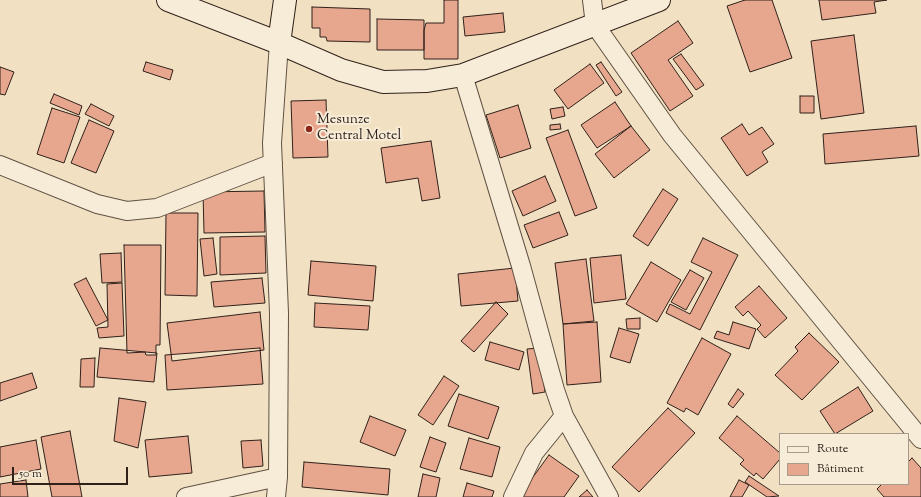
<!DOCTYPE html>
<html>
<head>
<meta charset="utf-8">
<style>
  body { margin:0 }
  #map { position:relative; width:921px; height:497px; overflow:hidden; background:#f1e1c2; font-family:"Sorts Mill Goudy",serif }
  canvas { display:block }
  .legend { position:absolute; left:779px; top:433px; width:130px; height:52px; box-sizing:border-box; background:#f6ecd7; border:1px solid #a79b8b; margin:0; padding:5px 7px; list-style:none; font-size:12px; color:#30211a }
  .legend li { display:flex; align-items:center; gap:8px; height:20px }
  .legend b { width:20px; border:1px solid #a79b8b }
  .scale { position:absolute; left:12px; top:467px; width:116px; height:18px; box-sizing:border-box; border:2px solid #30211a; border-top:0; padding-left:5px; font-size:12px; line-height:14px; white-space:nowrap; color:#30211a; -webkit-text-stroke:3px #f6ecd7; paint-order:stroke }
</style>
</head>
<body>
<div id="map">
<canvas width="921" height="497"></canvas>
<ul class="legend">
<li><b style="height:5px;background:#f6ecd7"></b>Route</li>
<li><b style="height:11px;background:#e7a68e"></b>Bâtiment</li>
</ul>
<div class="scale">50 m</div>
</div>
<script>
const g = document.querySelector('canvas').getContext('2d');
g.lineJoin = 'round';
function paint(path, color) {
  g.fillStyle = color;
  g.fill(path, 'evenodd');
}
function poly(rows) {
  const path = new Path2D();
  for (const r of rows) {
    path.moveTo(r[0], r[1]);
    for (let i = 2; i < r.length; i += 2) path.lineTo(r[i], r[i + 1]);
  }
  return path;
}
function strokePath(path, color, width, dash) {
  g.strokeStyle = color;
  g.lineWidth = width;
  g.lineCap = dash ? 'butt' : 'round';
  g.setLineDash(dash || []);
  g.stroke(path);
}
function write(font, color, halo, rows, align = 'center') {
  g.font = font + ' "Sorts Mill Goudy",serif';
  g.lineWidth = 4;
  g.setLineDash([]);
  g.textBaseline = 'middle';
  g.strokeStyle = halo;
  g.fillStyle = color;
  for (const [text, x, y, turn = 0] of rows) {
    g.save();
    g.translate(x, y);
    g.rotate((+turn || 0) * Math.PI / 180);
    g.textAlign = isNaN(turn) ? turn : align;
    if (halo) g.strokeText(text, 0, 0);
    g.fillText(text, 0, 0);
    g.restore();
  }
}
const building = poly([
  [444,0,458,0,458,59,424,59,424,30,426,23,444,23,444,0],
  [745,0,772,0,792,58,750,72,727,6,745,0],
  [819,0,887,0,874,2,876,13,822,20,819,0],
  [312,7,370,9,370,42,327,41,326,37,320,37,320,28,312,28,312,7],
  [503,13,505,32,465,36,463,17,503,13],
  [377,19,424,20,424,50,377,50,377,19],
  [678,21,693,43,668,60,693,96,670,111,631,53,678,21],
  [854,35,864,113,821,119,811,41,854,35],
  [681,54,704,85,696,90,673,59,681,54],
  [146,62,173,70,170,80,143,71,146,62],
  [601,62,622,92,616,96,596,65,601,62],
  [590,64,604,83,568,109,554,90,590,64],
  [0,67,14,72,5,95,0,94,0,67],
  [54,94,82,106,79,115,50,103,54,94],
  [800,96,814,96,814,113,800,113,800,96],
  [326,100,328,157,293,158,291,101,326,100],
  [615,102,631,126,597,148,581,125,615,102],
  [91,104,114,116,109,126,85,114,91,104],
  [518,105,531,148,500,158,486,115,518,105],
  [563,107,565,116,552,119,550,109,563,107],
  [52,108,80,117,64,163,37,154,52,108],
  [89,120,114,131,96,173,71,163,89,120],
  [560,124,561,129,550,130,550,125,560,124],
  [742,124,749,135,762,127,774,144,762,152,768,162,747,176,721,138,742,124],
  [631,126,650,150,614,178,595,154,631,126],
  [916,126,919,156,825,164,823,134,916,126],
  [568,130,597,208,575,216,546,138,568,130],
  [431,141,440,198,422,201,418,178,386,183,381,148,431,141],
  [545,176,556,201,523,216,512,191,545,176],
  [663,189,678,199,648,246,633,236,663,189],
  [264,191,265,232,204,233,203,192,264,191],
  [559,212,568,235,533,248,524,225,559,212],
  [166,213,198,213,197,296,165,295,166,213],
  [265,236,266,273,220,275,220,237,265,236],
  [213,238,217,274,204,276,200,239,213,238],
  [703,238,738,255,700,330,666,313,670,304,690,314,712,272,691,262,703,238],
  [124,245,161,245,160,345,156,345,156,355,146,355,145,352,127,353,124,245],
  [121,253,122,282,102,283,100,254,121,253],
  [621,255,626,299,594,303,590,258,621,255],
  [586,259,594,321,563,324,555,263,586,259],
  [311,261,376,266,373,301,308,295,311,261],
  [651,262,681,280,657,322,626,304,651,262],
  [515,268,518,301,461,306,458,274,515,268],
  [690,270,704,278,686,310,671,302,690,270],
  [86,278,108,320,96,326,74,284,86,278],
  [262,278,265,303,214,307,211,282,262,278],
  [122,283,124,336,99,338,97,328,108,327,107,284,122,283],
  [759,286,787,318,765,338,757,329,761,325,748,311,743,316,735,307,759,286],
  [496,302,508,314,474,352,461,341,496,302],
  [315,303,370,306,368,330,314,327,315,303],
  [260,312,264,350,172,361,167,323,260,312],
  [640,318,640,329,627,329,626,319,640,318],
  [597,322,601,382,567,385,563,324,597,322],
  [733,322,756,329,749,349,714,338,717,331,729,335,733,322],
  [619,328,639,334,630,363,610,357,619,328],
  [809,333,839,362,802,400,775,375,798,351,795,347,809,333],
  [702,338,731,354,698,415,686,408,684,412,667,403,702,338],
  [490,342,524,352,519,370,485,360,490,342],
  [100,348,157,353,154,382,97,377,100,348],
  [260,348,263,384,167,390,165,355,260,348],
  [539,348,545,392,533,394,527,349,539,348],
  [95,358,94,387,80,387,81,359,95,358],
  [32,373,37,388,0,401,0,383,32,373],
  [444,376,459,386,433,425,418,415,444,376],
  [858,387,873,411,835,434,820,411,858,387],
  [738,389,744,394,733,408,728,404,738,389],
  [459,394,499,407,488,439,448,426,459,394],
  [119,398,146,402,138,448,114,441,119,398],
  [668,408,695,433,639,492,612,467,668,408],
  [370,416,406,430,395,456,360,442,370,416],
  [737,416,780,453,780,459,763,479,756,473,754,476,740,464,744,460,719,438,737,416],
  [70,431,82,497,52,497,41,437,70,431],
  [188,436,192,473,149,477,145,440,188,436],
  [430,437,446,443,436,472,420,467,430,437],
  [469,438,500,447,492,477,460,469,469,438],
  [36,440,41,469,0,477,0,447,36,440],
  [261,440,263,466,243,468,241,441,261,440],
  [549,455,579,476,564,497,523,497,520,495,549,455],
  [912,458,921,468,921,497,884,497,877,489,882,484,908,484,908,462,912,458],
  [304,462,390,469,388,495,302,487,304,462],
  [423,474,440,478,436,497,418,497,423,474],
  [749,476,779,496,767,497,745,482,749,476],
  [26,480,28,497,0,497,0,484,26,480],
  [739,480,749,485,742,497,730,497,739,480],
  [467,483,494,491,492,497,463,497,467,483],
  [587,490,593,497,579,497,587,490]
]);
paint(building, '#e7a68e');
strokePath(building, '#30211a', 1);
const street = poly([
  [592,0,595,25,672,135,921,439],
  [463,75,521,266,555,390,564,416,609,497],
  [0,165,97,204,127,211,157,208,273,163],
  [186,497,278,477],
  [276,497,278,477,279,313,272,143,279,43],
  [513,497,534,453,564,416]
]);
const secondary = poly([
  [168,0,279,43,341,70,383,82,427,81,463,75,659,0],
  [279,43,285,0]
]);
strokePath(street, '#605144', 20);
strokePath(secondary, '#30211a', 24);
strokePath(street, '#f6ecd7', 18);
strokePath(secondary, '#f6ecd7', 22);
for (const [x, y, r, color] of [
  [309,129,4,"#8f2418"]
]) {
  const dot = new Path2D();
  dot.arc(x, y, r, 0, 2 * Math.PI);
  g.fillStyle = color;
  g.fill(dot);
  strokePath(dot, '#f6ecd7', 1.5);
}
write('14px', '#30211a', '#f6ecd7', [
  ["Mesunze",317,121],
  ["Central Motel",317,137]
], 'left');
</script>
</body>
</html>
